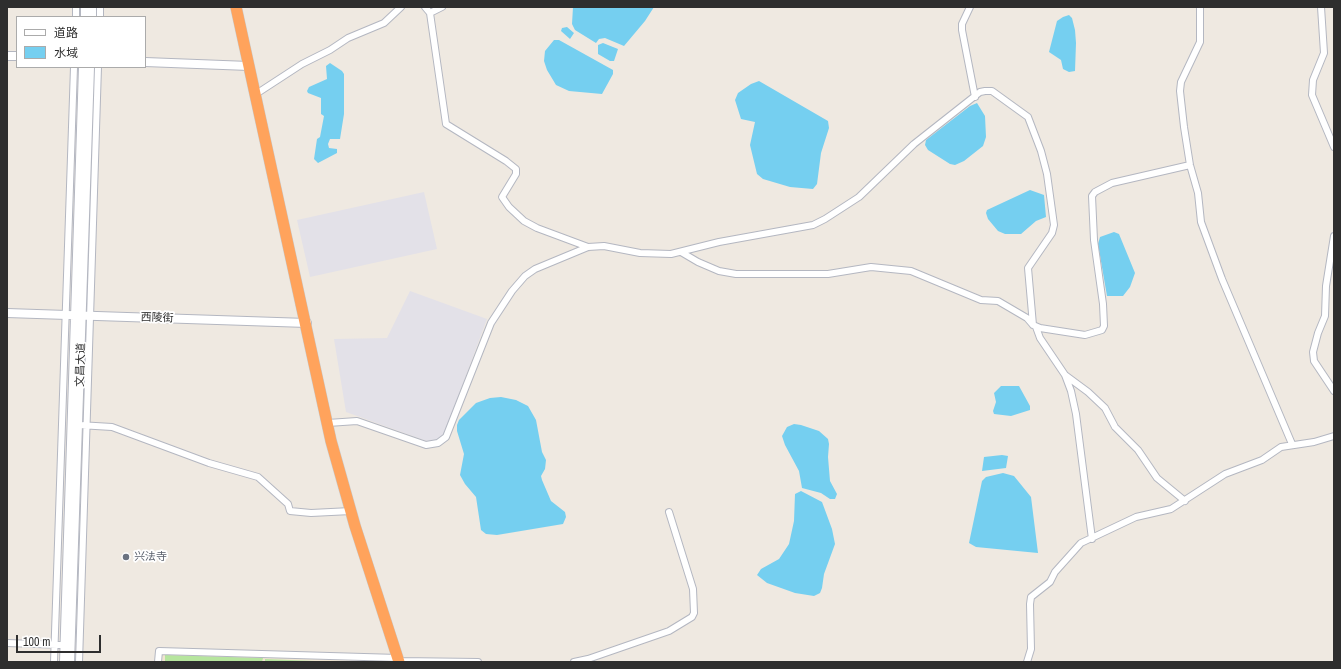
<!DOCTYPE html>
<html>
<head>
<meta charset="utf-8">
<style>
  body { margin:0 }
  #map { position:relative; width:1341px; height:669px; overflow:hidden; background:#efe9e1; font-family:"Archivo Narrow","Noto Sans SC",sans-serif }
  canvas { display:block }
  .frame { position:absolute; inset:0; border:8px solid #2e2e2e; pointer-events:none }
  .legend { position:absolute; left:16px; top:16px; width:130px; height:52px; box-sizing:border-box; background:#fff; border:1px solid #ababab; margin:0; padding:5px 7px; list-style:none; font-size:12px; color:#2e2e2e }
  .legend li { display:flex; align-items:center; gap:8px; height:20px }
  .legend b { width:20px; border:1px solid #ababab }
  .scale { position:absolute; left:16px; top:635px; width:85px; height:18px; box-sizing:border-box; border:2px solid #2e2e2e; border-top:0; padding-left:5px; font-size:12px; line-height:14px; white-space:nowrap; color:#2e2e2e; -webkit-text-stroke:3px #fff; paint-order:stroke }
</style>
</head>
<body>
<div id="map">
<canvas width="1341" height="669"></canvas>
<div class="frame"></div>
<ul class="legend">
<li><b style="height:5px;background:#fff"></b>道路</li>
<li><b style="height:11px;background:#75cff0"></b>水域</li>
</ul>
<div class="scale">100 m</div>
</div>
<script>
const g = document.querySelector('canvas').getContext('2d');
g.lineJoin = 'round';
function paint(path, color) {
  g.fillStyle = color;
  g.fill(path, 'evenodd');
}
function poly(rows) {
  const path = new Path2D();
  for (const r of rows) {
    path.moveTo(r[0], r[1]);
    for (let i = 2; i < r.length; i += 2) path.lineTo(r[i], r[i + 1]);
  }
  return path;
}
function strokePath(path, color, width, dash) {
  g.strokeStyle = color;
  g.lineWidth = width;
  g.lineCap = dash ? 'butt' : 'round';
  g.setLineDash(dash || []);
  g.stroke(path);
}
function write(font, color, halo, rows, align = 'center') {
  g.font = font + ' "Archivo Narrow","Noto Sans SC",sans-serif';
  g.lineWidth = 3.5;
  g.setLineDash([]);
  g.textBaseline = 'middle';
  g.strokeStyle = halo;
  g.fillStyle = color;
  for (const [text, x, y, turn = 0] of rows) {
    g.save();
    g.translate(x, y);
    g.rotate((+turn || 0) * Math.PI / 180);
    g.textAlign = isNaN(turn) ? turn : align;
    if (halo) g.strokeText(text, 0, 0);
    g.fillText(text, 0, 0);
    g.restore();
  }
}
paint(poly([
  [424,192,437,249,310,277,297,220],
  [410,291,487,319,443,438,432,443,346,412,334,339,387,338]
]), '#e3e1e8');
paint(poly([
  [161,653,384,662,161,662]
]), '#f0e6d1');
paint(poly([
  [165,655,263,658,262,662,165,662],
  [265,659,340,662,265,662]
]), '#b6e59e');
paint(poly([
  [573,7,654,7,645,21,624,46,605,38,599,39,596,43,575,30,572,24],
  [1069,15,1072,18,1075,30,1076,43,1075,71,1069,72,1063,69,1061,60,1049,52,1057,21,1063,17],
  [567,27,574,33,570,39,561,31,562,28],
  [554,40,559,40,613,70,613,74,602,94,569,91,556,85,547,70,544,61,545,51],
  [603,43,618,49,614,61,610,61,598,54,598,45],
  [330,63,342,71,344,74,344,114,340,139,330,139,328,144,329,148,337,149,337,153,318,163,314,159,317,139,320,137,324,116,321,114,321,98,308,93,307,91,309,87,327,79,326,66],
  [759,81,828,121,829,128,821,153,817,184,813,189,790,187,763,179,757,174,750,145,755,122,741,119,735,100,738,93,751,84],
  [977,103,985,116,986,137,983,146,964,161,955,165,950,164,928,150,925,145,926,140,970,106],
  [1030,190,1044,195,1046,217,1036,221,1021,234,1005,234,998,231,988,219,986,213,987,210],
  [1114,232,1119,234,1135,273,1130,287,1123,296,1107,296,1098,244,1100,237],
  [1001,386,1019,386,1030,406,1030,410,1011,416,994,414,993,411,996,402,994,393],
  [501,397,516,400,528,406,536,420,542,452,546,460,545,469,541,476,542,480,551,501,565,512,566,517,563,524,497,535,486,534,481,530,476,497,465,484,460,475,464,454,457,431,457,425,459,420,476,403,490,398],
  [794,424,801,425,819,431,828,439,829,444,828,457,830,481,837,494,835,499,830,499,821,493,802,488,799,471,785,445,782,436,787,427],
  [1002,455,1008,456,1006,468,982,471,984,457],
  [1003,473,1014,476,1031,497,1038,553,976,547,969,543,982,481,986,477],
  [801,491,822,502,832,529,835,544,824,574,822,588,820,593,814,596,795,593,767,583,757,575,761,569,779,559,789,544,794,521,795,494]
]), '#75cff0');
const street = poly([
  [425,7,430,13,446,124,506,161,516,169,516,174,502,197,509,207,524,221,537,228,588,247],
  [970,7,962,24,962,30,975,97],
  [1200,7,1200,42,1181,82,1180,91,1184,127,1190,165,1198,193,1201,222,1222,279,1292,444],
  [1321,7,1324,53,1313,80,1312,95,1334,147],
  [430,13,442,7],
  [76,17,76,7],
  [100,17,100,7],
  [256,94,302,64,330,50,348,38,384,23,401,7],
  [1334,236,1326,286,1325,316,1318,333,1313,352,1314,361,1334,391],
  [681,252,698,262,719,271,736,274,828,274,871,267,911,271,981,300,998,301,1027,318,1033,325,1040,328,1085,335,1102,330,1104,326,1103,304,1094,240,1092,196,1095,192,1112,183,1190,165],
  [1036,327,1040,338,1065,375,1071,391,1076,414,1092,539],
  [1065,375,1088,392,1105,408,1115,427,1138,450,1157,478,1185,501],
  [328,423,357,421,426,445,438,443,446,437,491,323,512,291,525,276,535,269,588,247,604,246,640,253,671,254,719,242,813,225,825,219,859,197,914,144,980,92,985,91,992,91,1028,117,1041,151,1047,174,1054,225,1052,233,1028,268,1033,325],
  [79,425,112,427,209,463,258,477,288,504,290,511,311,513,351,511],
  [7,643,64,645],
  [399,661,478,662],
  [54,662,74,67],
  [79,662,98,67],
  [158,662,159,651,398,658],
  [574,662,588,659,669,631,692,617,694,613,693,589,669,512],
  [1027,662,1031,649,1030,604,1031,597,1050,582,1055,572,1081,543,1136,517,1171,509,1225,474,1262,460,1281,447,1314,442,1334,436]
]);
const secondary = poly([
  [85,17,85,7],
  [92,17,92,7],
  [7,56,17,56],
  [145,62,249,66],
  [7,313,307,323],
  [64,662,83,67],
  [70,662,90,67]
]);
const highway = poly([
  [236,7,331,441,355,526,399,662]
]);
strokePath(street, '#b4b7c1', 8);
strokePath(secondary, '#b4b7c1', 10);
strokePath(highway, '#c9c9c9', 12);
strokePath(street, '#fff', 6);
strokePath(secondary, '#fff', 8);
strokePath(highway, '#ffa35c', 11);
for (const [x, y, r, color] of [
  [126,557,4,"#6b7280"]
]) {
  const dot = new Path2D();
  dot.arc(x, y, r, 0, 2 * Math.PI);
  g.fillStyle = color;
  g.fill(dot);
  strokePath(dot, '#fff', 1.5);
}
write('11px', '#2e2e2e', '#fff', [
  ["西陵街",157,318,2],
  ["文昌大道",81,365,-88]
]);
write('11px', '#5b616d', '#fff', [
  ["兴法寺",134,557]
], 'left');
</script>
</body>
</html>
